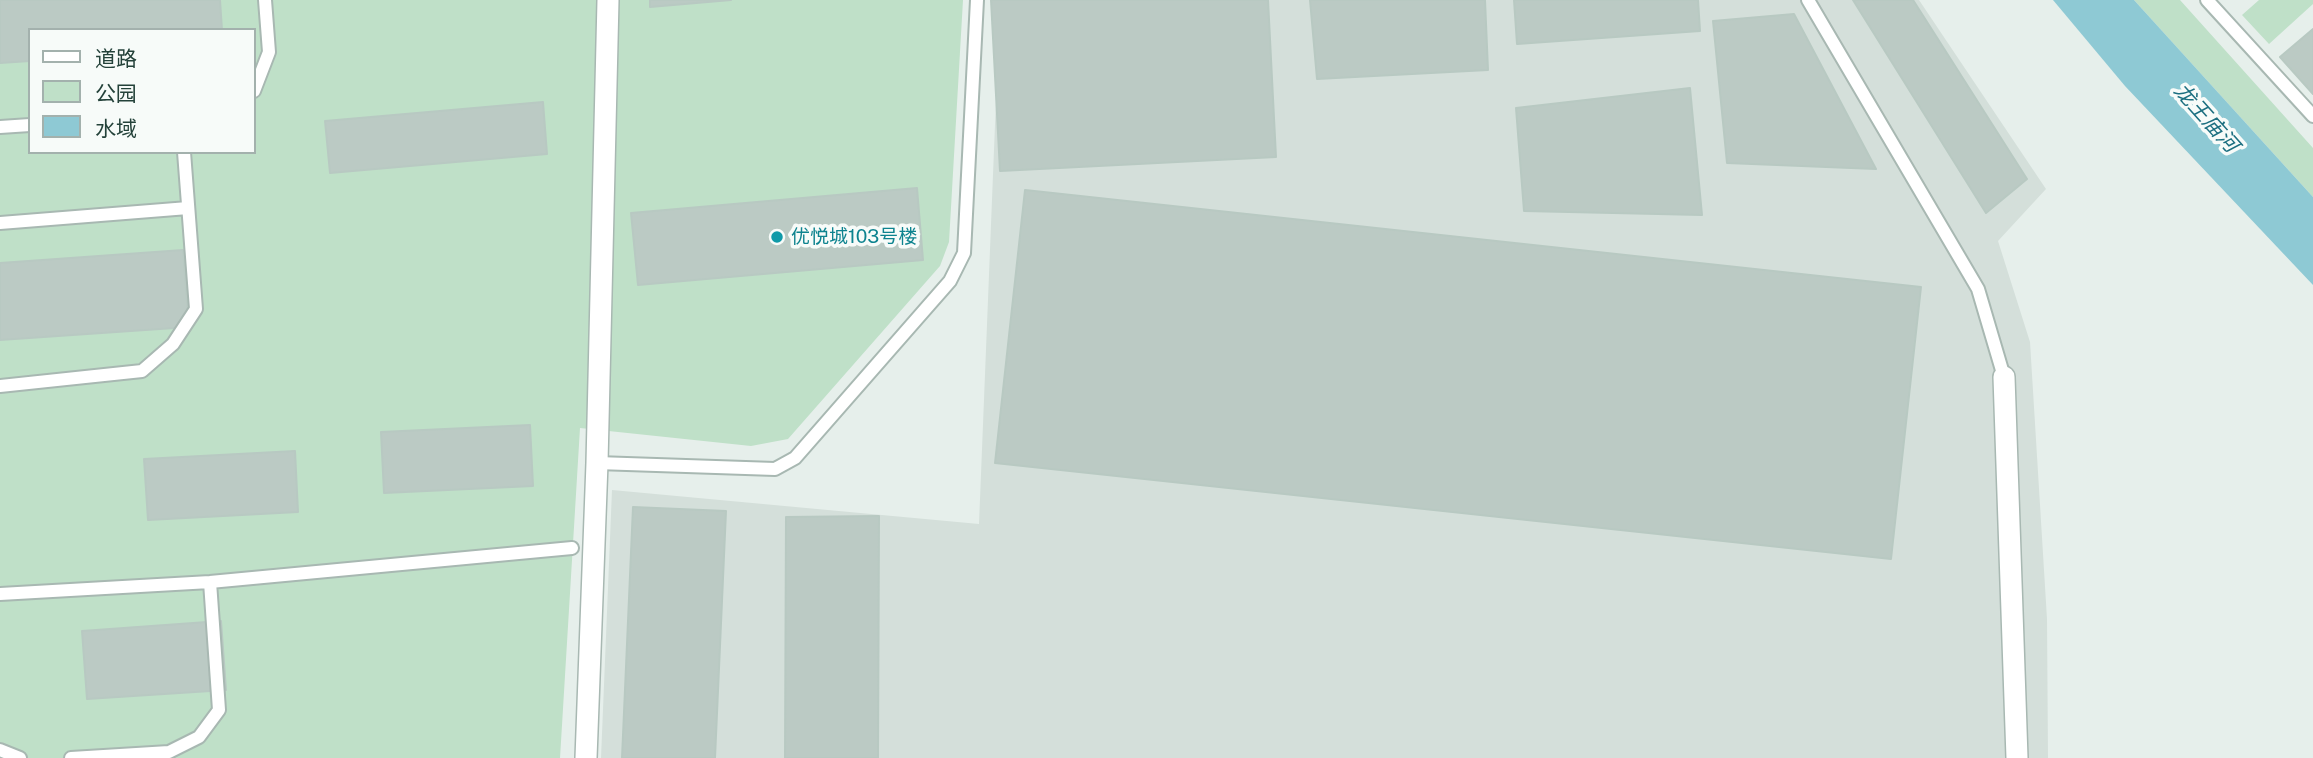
<!DOCTYPE html>
<html>
<head>
<meta charset="utf-8">
<style>
  body { margin:0 }
  #map { position:relative; width:2313px; height:758px; overflow:hidden; background:#e6efeb; font-family:"Public Sans","Noto Sans SC",sans-serif }
  canvas { display:block }
  .legend { position:absolute; left:28px; top:28px; width:228px; height:126px; box-sizing:border-box; background:#f7fbf9; border:2px solid #a3b1ad; margin:0; padding:9px 12px; list-style:none; font-size:21px; color:#24423a }
  .legend li { display:flex; align-items:center; gap:14px; height:35px }
  .legend b { width:35px; border:2px solid #a3b1ad }
</style>
</head>
<body>
<div id="map">
<canvas width="2313" height="758"></canvas>
<ul class="legend">
<li><b style="height:9px;background:#fff"></b>道路</li>
<li><b style="height:19px;background:#bfe0c8"></b>公园</li>
<li><b style="height:19px;background:#8ec9d4"></b>水域</li>
</ul>
</div>
<script>
const ctx = document.querySelector('canvas').getContext('2d');
ctx.lineJoin = 'round';
function fill(path, color) {
  ctx.fillStyle = color;
  ctx.fill(path, 'evenodd');
}
function strokePath(path, color, width, dash) {
  ctx.strokeStyle = color;
  ctx.lineWidth = width;
  ctx.lineCap = dash ? 'butt' : 'round';
  ctx.setLineDash(dash || []);
  ctx.stroke(path);
}
function write(font, color, halo, rows, align = 'center') {
  ctx.font = font + ' "Public Sans","Noto Sans SC",sans-serif';
  ctx.lineWidth = 7;
  ctx.setLineDash([]);
  ctx.textBaseline = 'middle';
  ctx.strokeStyle = halo;
  ctx.fillStyle = color;
  for (const [text, x, y, turn = 0] of rows) {
    ctx.save();
    ctx.translate(x, y);
    ctx.rotate((+turn || 0) * Math.PI / 180);
    ctx.textAlign = isNaN(turn) ? turn : align;
    if (halo) ctx.strokeText(text, 0, 0);
    ctx.fillText(text, 0, 0);
    ctx.restore();
  }
}
const built = new Path2D(`
  M 1000,0 L 1919,0 L 2046,189 L 1998,241 L 2030,342 L 2047,619 L 2048,758 L 601,758 L 612,490 L 979,524 Z`);
const green = new Path2D(`
  M 0,0 L 963,0 L 949,242 L 940,266 L 788,439 L 751,446 L 580,428 L 560,758 L 0,758 ZM 30,30 L 254,30 L 254,152 L 30,152 Z
  M 2134,0 L 2180,0 L 2313,148 L 2313,197 Z
  M 2259,0 L 2313,0 L 2313,4 L 2269,44 L 2242,15 Z`);
const water = new Path2D(`
  M 2053,0 L 2134,0 L 2313,197 L 2313,285 L 2125,86 Z`);
const building = new Path2D(`
  M 0,0 L 220,0 L 222,30 L 30,30 L 30,61 L 0,63 Z
  M 650,0 L 731,0 L 650,7 Z
  M 991,0 L 1268,0 L 1276,157 L 1000,171 Z
  M 1310,0 L 1485,0 L 1488,70 L 1317,79 Z
  M 1514,0 L 1698,0 L 1700,31 L 1517,44 Z
  M 1853,0 L 1913,0 L 2027,179 L 1986,213 Z
  M 1794,14 L 1876,169 L 1727,163 L 1713,21 Z
  M 2313,29 L 2313,94 L 2280,57 Z
  M 1690,88 L 1702,215 L 1524,211 L 1516,108 Z
  M 543,102 L 547,154 L 330,173 L 325,121 Z
  M 917,188 L 923,260 L 638,285 L 631,213 Z
  M 1025,190 L 1921,287 L 1891,559 L 995,463 Z
  M 183,250 L 189,327 L 0,340 L 0,263 Z
  M 530,425 L 533,486 L 384,493 L 381,432 Z
  M 295,451 L 298,512 L 148,520 L 144,459 Z
  M 633,507 L 726,511 L 715,758 L 622,758 Z
  M 879,516 L 878,758 L 785,758 L 786,517 Z
  M 221,621 L 226,690 L 87,699 L 82,631 Z`);
const lane = new Path2D(`
  M 1808,0 L 1978,289 L 2004,377
  M 2207,0 L 2313,116
  M 254,91 L 269,52 L 265,0
  M 0,127 L 30,125
  M 0,223 L 188,208
  M 0,386 L 142,371 L 173,344 L 196,309 L 184,152
  M 597,463 L 775,469 L 795,458 L 950,281 L 964,253 L 977,0
  M 0,594 L 210,582 L 572,548
  M 0,750 L 20,758
  M 71,758 L 169,752 L 199,737 L 219,710 L 210,582`);
const street = new Path2D(`
  M 2004,377 L 2017,758
  M 586,758 L 597,463 L 608,0`);
const markers = [
  [777,237,7,"#0f9aa8"]
];
const cultureNames = [
  ["优悦城103号楼",791,237]
];
const waterNames = [
  ["龙王庙河",2206,118,48]
];
fill(built, '#d4dfda');
fill(green, '#bfe0c8');
fill(water, '#8ec9d4');
fill(building, '#bbcac4');
strokePath(building, '#b8c9c2', 2);
strokePath(lane, '#a8b8b2', 16);
strokePath(street, '#a8b8b2', 24);
strokePath(lane, '#fff', 12);
strokePath(street, '#fff', 21);
for (const [x, y, r, color] of markers) {
  const dot = new Path2D();
  dot.arc(x, y, r, 0, 2 * Math.PI);
  ctx.fillStyle = color;
  ctx.fill(dot);
  strokePath(dot, '#f7fbf9', 2.5);
}
write('19px', '#0d838f', '#f7fbf9', cultureNames, 'left');
write('italic 21px', '#1c6f80', '#f7fbf9', waterNames);
</script>
</body>
</html>
